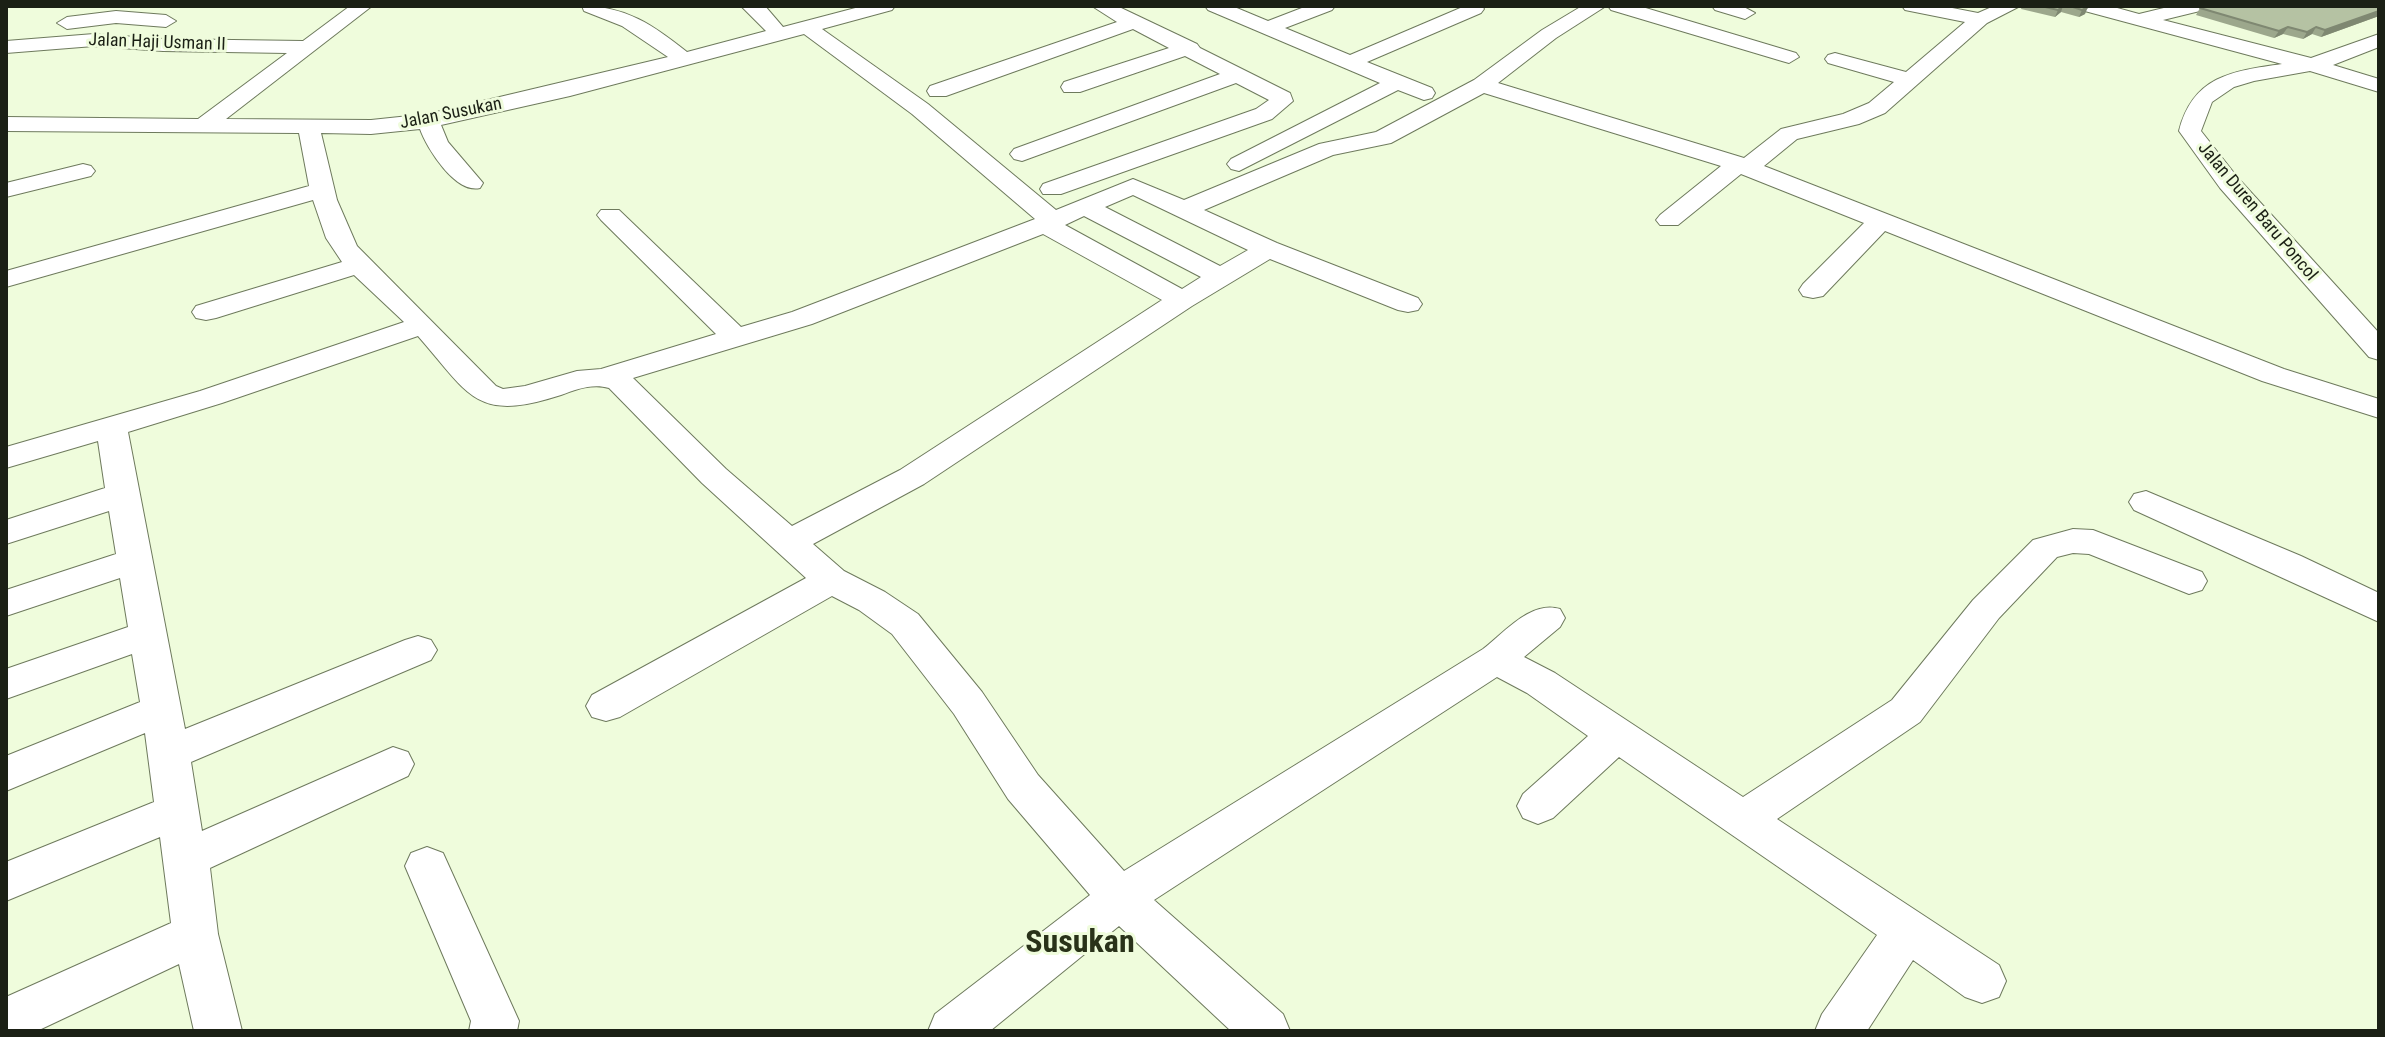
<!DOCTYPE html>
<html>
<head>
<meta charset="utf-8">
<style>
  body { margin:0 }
  #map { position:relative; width:2385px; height:1037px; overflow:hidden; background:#effcdc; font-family:"Roboto Condensed",sans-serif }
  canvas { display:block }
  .frame { position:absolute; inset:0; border:8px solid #1b2015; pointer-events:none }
</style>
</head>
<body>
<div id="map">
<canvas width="2385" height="1037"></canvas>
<div class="frame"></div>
</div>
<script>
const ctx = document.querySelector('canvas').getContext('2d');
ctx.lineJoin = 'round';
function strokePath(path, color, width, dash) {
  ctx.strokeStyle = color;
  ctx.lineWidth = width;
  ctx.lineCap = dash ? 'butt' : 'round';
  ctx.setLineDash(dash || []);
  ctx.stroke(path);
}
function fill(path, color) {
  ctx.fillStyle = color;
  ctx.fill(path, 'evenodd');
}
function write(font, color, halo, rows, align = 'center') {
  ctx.font = font + ' "Roboto Condensed",sans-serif';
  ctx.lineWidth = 6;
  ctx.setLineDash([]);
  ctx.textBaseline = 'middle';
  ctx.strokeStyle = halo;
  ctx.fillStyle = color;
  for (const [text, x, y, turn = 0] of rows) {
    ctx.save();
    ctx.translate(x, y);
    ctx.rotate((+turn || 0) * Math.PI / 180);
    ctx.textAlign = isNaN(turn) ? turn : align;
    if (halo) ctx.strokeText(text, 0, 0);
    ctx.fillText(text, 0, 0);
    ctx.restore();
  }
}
const minor = new Path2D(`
  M 350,6 L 372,6 L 226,119 L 371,120 L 428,114 L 668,57 L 622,26 L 584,11 L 582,6 C 626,6 653,25 687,52 L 766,31 L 741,6 L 765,6 L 783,27 L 863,6 L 895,6 L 892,10 L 822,29 L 928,104 L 1056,210 L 1133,179 L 1184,200 L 1319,144 L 1376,132 L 1474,80 L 1542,30 L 1582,6 L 1606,6 L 1556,38 L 1498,83 L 1744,158 L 1781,129 L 1843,114 L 1869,103 L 1894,82 L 1828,63 L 1825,59 L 1828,55 L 1835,53 L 1906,72 L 1965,22 L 1905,10 L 1902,6 L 1942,6 L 1978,13 L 1994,6 L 2020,6 L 1987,23 L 1885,113 L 1859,124 L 1797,139 L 1764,166 L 2284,369 L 2379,399 L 2379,418 L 2262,381 L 1885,231 L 1823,296 L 1813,298 L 1803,296 L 1799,290 L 1803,284 L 1864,223 L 1741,174 L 1678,225 L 1660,225 L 1656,220 L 1660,215 L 1721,166 L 1484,93 L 1391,143 L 1333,155 L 1204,210 L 1277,243 L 1418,298 L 1422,304 L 1418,310 L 1408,312 L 1398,310 L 1270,259 L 1192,306 L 924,484 L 813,544 L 844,571 L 885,592 L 918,614 L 982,692 L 1038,775 L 1124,871 L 1483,649 C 1505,632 1531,600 1560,609 L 1565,618 L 1560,627 L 1524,657 L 1555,673 L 1743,797 L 1892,700 L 1973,600 L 2033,540 L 2073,529 L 2093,530 L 2202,572 L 2207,581 L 2202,590 L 2189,594 L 2089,554 L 2073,553 L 2057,557 L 1999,618 L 1920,722 L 1777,819 L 1999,965 L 2006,981 L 1999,997 L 1982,1003 L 1965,997 L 1913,960 L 1867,1031 L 1815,1031 L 1822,1014 L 1877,935 L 1619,757 L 1553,818 L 1538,824 L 1523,818 L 1517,806 L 1523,794 L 1588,736 L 1527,693 L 1497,677 L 1154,900 L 1283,1014 L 1290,1031 L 1231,1031 L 1119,926 L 990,1031 L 928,1031 L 935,1014 L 1090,895 L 1008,799 L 954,714 L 892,634 L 859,610 L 832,596 L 620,717 L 606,721 L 592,717 L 586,706 L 592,695 L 806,578 L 702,483 L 609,388 C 593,383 577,389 561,395 C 475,423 470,395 418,336 L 222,403 L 128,432 L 185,729 L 405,640 L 418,636 L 431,640 L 437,650 L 431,660 L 191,762 L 202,831 L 393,747 L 408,752 L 414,764 L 408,776 L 210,868 L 218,934 L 242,1031 L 194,1031 L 179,964 L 37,1031 L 6,1031 L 6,997 L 171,923 L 160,837 L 6,901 L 6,862 L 154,802 L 145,733 L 6,791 L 6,756 L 140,702 L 132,654 L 6,699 L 6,669 L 128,627 L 120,578 L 6,616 L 6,590 L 116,554 L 109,511 L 6,544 L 6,520 L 105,488 L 98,441 L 6,468 L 6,447 L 200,391 L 404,322 L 354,275 L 216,318 L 206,320 L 196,318 L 192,312 L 196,306 L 342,262 L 326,238 L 313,200 L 6,287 L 6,271 L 309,186 L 299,133 L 6,131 L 6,117 L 198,119 L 287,53 L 163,51 L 94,46 L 6,53 L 6,41 L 94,34 L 163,39 L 303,41 ZM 804,34 L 912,114 L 1035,219 L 792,312 L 741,327 L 619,210 L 601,210 L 597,215 L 601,220 L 716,334 L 601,369 L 577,371 L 525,386 L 503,389 L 496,386 L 357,246 L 337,200 L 321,133 L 371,134 L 420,129 C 427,149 456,194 480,188 L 483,183 L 448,142 L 441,125 L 570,96 ZM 1133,195 L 1248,250 L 1220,266 L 1105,207 ZM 1084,216 L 1201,277 L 1182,289 L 1065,225 ZM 1043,234 L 1162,300 L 900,470 L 792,526 L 726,469 L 633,378 L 812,324 Z
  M 1092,6 L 1117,6 L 1197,44 L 1200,48 L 1290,93 L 1293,101 L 1272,119 L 1061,194 L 1043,194 L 1040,189 L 1043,184 L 1256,109 L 1269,100 L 1236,83 L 1022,161 L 1014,159 L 1010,154 L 1014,149 L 1220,74 L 1185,56 L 1080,92 L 1064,92 L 1061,87 L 1064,82 L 1169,48 L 1133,29 L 946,96 L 930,96 L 927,91 L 930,86 L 1117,22 Z
  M 1205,6 L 1232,6 L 1268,21 L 1307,6 L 1335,6 L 1332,10 L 1285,28 L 1350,55 L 1465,6 L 1482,6 L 1484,9 L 1481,13 L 1367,62 L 1432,88 L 1435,93 L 1432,98 L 1424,100 L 1398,90 L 1239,171 L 1231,169 L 1227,164 L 1231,159 L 1380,83 L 1208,10 Z
  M 1608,6 L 1639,6 L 1796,53 L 1799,57 L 1789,63 L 1782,61 L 1611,10 Z
  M 1712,6 L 1742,6 L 1755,13 L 1745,19 L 1715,10 Z
  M 2078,6 L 2110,6 L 2139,14 L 2172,6 L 2207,6 L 2204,10 L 2163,20 L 2311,58 L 2379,34 L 2379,47 L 2333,65 L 2379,79 L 2379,92 L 2310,71 L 2254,81 L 2234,87 L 2212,102 L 2201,131 L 2238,178 L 2379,333 L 2379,360 L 2369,357 L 2220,188 L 2179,131 C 2193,76 2232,71 2282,64 L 2081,10 Z
  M 116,11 L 166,15 L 176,21 L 166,27 L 116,23 L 67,29 L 57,23 L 67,17 Z
  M 83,164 L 91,166 L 95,171 L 91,176 L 6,197 L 6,183 Z
  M 2146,491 L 2301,556 L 2379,593 L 2379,622 L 2134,510 L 2129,502 L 2134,494 Z
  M 427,847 L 443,853 L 519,1021 L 517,1031 L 469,1031 L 471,1021 L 405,866 L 411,853 Z`);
const wall = new Path2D(`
  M 2022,6 L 2086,6 L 2085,14 L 2079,17 L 2061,12 L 2055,17 L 2021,9 Z
  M 2379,6 L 2379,16 L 2321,37 L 2312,34 L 2303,39 L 2283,34 L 2274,38 L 2196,15 L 2200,8 Z`);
const shadedWall = new Path2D(`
  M 2063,6 L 2061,12 L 2055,17 L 2058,10 Z
  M 2088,7 L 2085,14 L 2079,17 L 2082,10 Z
  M 2379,11 L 2379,16 L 2321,37 L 2325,30 Z
  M 2288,27 L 2283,34 L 2274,38 L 2279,31 Z
  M 2316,27 L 2312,34 L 2303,39 L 2307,32 Z`);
const building = new Path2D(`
  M 2041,6 L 2063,6 L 2058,10 Z
  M 2070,6 L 2086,6 L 2088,7 L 2082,10 Z
  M 2206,6 L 2379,6 L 2379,11 L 2325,30 L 2316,27 L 2307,32 L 2288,27 L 2279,31 L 2200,8 Z`);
const farStreetnames = [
  ["Jalan Haji Usman II",157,43,2],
  ["Jalan Susukan",451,114,-11],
  ["Jalan Duren Baru Poncol",2257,212,50]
];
const nearQuarternames = [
  ["Susukan",1080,944]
];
strokePath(minor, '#6e7a5d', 2);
fill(minor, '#fff');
fill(wall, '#9ca78c');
fill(shadedWall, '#7f8872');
fill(building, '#b5c2a3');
strokePath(building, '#7f8872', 2);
write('18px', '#1b2015', '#effcdc', farStreetnames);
write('bold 32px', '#293219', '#effcdc', nearQuarternames);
</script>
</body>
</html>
